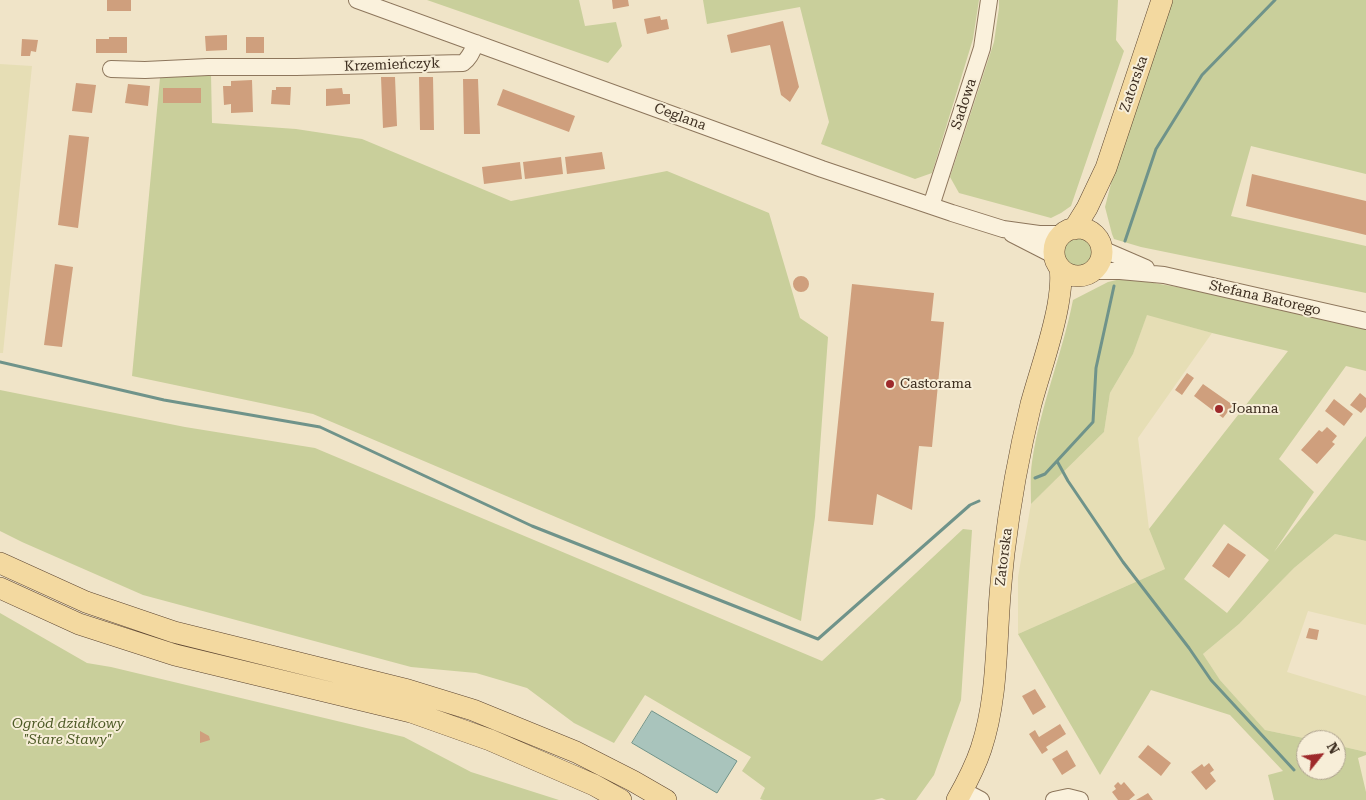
<!DOCTYPE html>
<html>
<head>
<meta charset="utf-8">
<style>
  body { margin:0 }
  #map { position:relative; width:1366px; height:800px; overflow:hidden; background:#f0e4c8; font-family:"Roboto Serif",serif }
  canvas { display:block }
  .north { position:absolute; left:1296px; top:730px; width:50px; height:50px; box-sizing:border-box; background:#f7eed8; border:1px solid #ada18e; border-radius:50%; rotate:61deg; font-size:14px; font-weight:700; line-height:20px; text-align:center; color:#3d2e20 }
  .north::after { content:''; display:block; margin:auto; width:18px; height:22px; background:#9e2a2b; clip-path:polygon(50% 0,100% 100%,50% 72%,0 100%) }
</style>
</head>
<body>
<div id="map">
<canvas width="1366" height="800"></canvas>
<div class="north">N</div>
</div>
<script>
const ctx = document.querySelector('canvas').getContext('2d');
ctx.lineJoin = 'round';
function fill(path, color) {
  ctx.fillStyle = color;
  ctx.fill(path, 'evenodd');
}
function strokePath(path, color, width, dash) {
  ctx.strokeStyle = color;
  ctx.lineWidth = width;
  ctx.lineCap = dash ? 'butt' : 'round';
  ctx.setLineDash(dash || []);
  ctx.stroke(path);
}
function write(font, color, halo, rows, align = 'center') {
  ctx.font = font + ' "Roboto Serif",serif';
  ctx.lineWidth = 4;
  ctx.setLineDash([]);
  ctx.textBaseline = 'middle';
  ctx.strokeStyle = halo;
  ctx.fillStyle = color;
  for (const [text, x, y, turn = 0] of rows) {
    ctx.save();
    ctx.translate(x, y);
    ctx.rotate((+turn || 0) * Math.PI / 180);
    ctx.textAlign = isNaN(turn) ? turn : align;
    if (halo) ctx.strokeText(text, 0, 0);
    ctx.fillText(text, 0, 0);
    ctx.restore();
  }
}
const farmland = new Path2D(`
  M 0,64 L 32,66 L 3,353 L 0,353 Z
  M 1147,314 L 1212,333 L 1138,438 L 1149,529 L 1165,569 L 1018,634 L 1018,577 L 1031,504 L 1104,432 L 1110,393 L 1133,354 Z
  M 1335,534 L 1366,541 L 1366,625 L 1308,611 L 1287,672 L 1366,696 L 1366,752 L 1336,745 L 1336,740 L 1313,740 L 1265,730 L 1220,680 L 1203,654 L 1239,624 L 1294,568 Z`);
const green = new Path2D(`
  M 427,0 L 579,0 L 585,26 L 616,22 L 622,46 L 608,63 Z
  M 703,0 L 979,0 L 973,39 L 932,173 L 915,179 L 821,144 L 829,122 L 800,7 L 707,24 Z
  M 999,0 L 1118,0 L 1116,40 L 1124,51 L 1071,206 L 1061,213 L 1051,218 L 959,193 L 950,177 L 994,42 L 999,8 Z
  M 1172,0 L 1366,0 L 1366,174 L 1251,146 L 1231,216 L 1366,246 L 1366,293 L 1141,247 L 1114,239 L 1112,234 L 1105,207 L 1115,168 Z
  M 211,74 L 212,123 L 296,129 L 362,139 L 511,201 L 667,171 L 769,213 L 800,318 L 828,337 L 815,517 L 801,621 L 313,414 L 132,376 L 160,78 Z
  M1063 252a16 16 0 1 1 32 0a16 16 0 1 1-32 0Z
  M 1125,278 L 1229,296 L 1366,327 L 1366,371 L 1346,366 L 1279,459 L 1314,492 L 1274,552 L 1366,436 L 1366,541 L 1335,534 L 1294,568 L 1239,624 L 1203,654 L 1220,680 L 1265,730 L 1313,740 L 1306,740 L 1306,770 L 1336,770 L 1336,745 L 1366,752 L 1366,755 L 1358,758 L 1366,792 L 1366,800 L 1274,800 L 1268,775 L 1283,771 L 1230,715 L 1151,690 L 1100,775 L 1018,634 L 1165,569 L 1149,529 L 1288,351 L 1212,333 L 1147,315 L 1133,354 L 1110,393 L 1104,432 L 1031,504 C 1031,490 1030,475 1032,462 C 1040,407 1062,355 1073,300 L 1108,282 ZM 1224,524 L 1269,560 L 1227,613 L 1184,579 Z
  M 0,390 L 185,427 L 315,448 L 822,661 L 963,529 L 972,530 L 961,700 L 934,775 L 916,800 L 886,800 L 882,798 L 874,800 L 763,800 L 760,799 L 765,788 L 742,771 L 751,757 L 645,695 L 614,743 L 574,723 L 527,688 L 476,673 L 411,667 L 143,595 L 22,542 L 0,531 Z
  M 0,613 L 87,663 L 111,667 L 404,737 L 471,772 L 559,800 L 0,800 Z`);
const water = new Path2D(`
  M 652,711 L 737,761 L 717,793 L 632,743 Z`);
const stream = new Path2D(`
  M 1125,241 L 1156,149 L 1202,75 L 1275,0
  M 0,362 L 164,400 L 320,427 L 532,526 L 818,639 L 970,505 L 979,501
  M 1057,461 L 1068,481 L 1123,562 L 1189,648 L 1211,680 L 1294,770
  M 1035,478 L 1045,474 L 1093,422 L 1096,368 L 1114,286`);
const building = new Path2D(`
  M 107,0 L 131,0 L 131,11 L 107,11 Z
  M 612,0 L 628,0 L 629,6 L 613,9 Z
  M 660,16 L 661,20 L 667,19 L 669,29 L 647,34 L 644,19 Z
  M 783,21 L 799,87 L 790,102 L 781,95 L 770,45 L 731,53 L 727,35 Z
  M 227,35 L 227,50 L 206,51 L 205,36 Z
  M 109,37 L 127,37 L 127,53 L 96,53 L 96,39 L 109,39 Z
  M 246,37 L 264,37 L 264,53 L 246,53 Z
  M 22,39 L 38,40 L 36,52 L 31,51 L 30,56 L 21,56 Z
  M 381,77 L 395,77 L 397,126 L 383,128 Z
  M 419,77 L 433,77 L 434,130 L 420,130 Z
  M 463,79 L 478,79 L 480,134 L 464,134 Z
  M 252,80 L 253,112 L 231,113 L 231,104 L 224,105 L 223,86 L 231,86 L 231,81 Z
  M 76,83 L 96,85 L 92,113 L 72,111 Z
  M 128,84 L 150,86 L 148,106 L 125,103 Z
  M 276,87 L 291,87 L 290,105 L 271,104 L 272,90 L 276,90 Z
  M 163,88 L 201,88 L 201,103 L 163,103 Z
  M 342,88 L 343,94 L 350,94 L 350,104 L 326,106 L 326,89 Z
  M 503,89 L 575,116 L 569,132 L 497,105 Z
  M 69,135 L 89,137 L 78,228 L 58,225 Z
  M 602,152 L 605,169 L 567,174 L 565,157 Z
  M 561,157 L 563,174 L 525,179 L 523,162 Z
  M 520,162 L 522,179 L 484,184 L 482,167 Z
  M 1252,174 L 1366,201 L 1366,235 L 1246,206 Z
  M 55,264 L 73,267 L 62,347 L 44,345 Z
  M793 284a8 8 0 1 1 16 0a8 8 0 1 1-16 0Z
  M 852,284 L 934,293 L 931,321 L 944,322 L 932,447 L 919,446 L 912,510 L 877,494 L 873,525 L 828,521 Z
  M 1187,373 L 1194,378 L 1182,395 L 1175,390 Z
  M 1203,384 L 1233,405 L 1223,418 L 1194,396 Z
  M 1360,393 L 1366,398 L 1366,407 L 1361,413 L 1350,405 Z
  M 1334,399 L 1353,414 L 1344,426 L 1325,411 Z
  M 1327,427 L 1337,436 L 1332,442 L 1335,444 L 1317,464 L 1301,450 L 1319,430 L 1322,432 Z
  M 1228,543 L 1246,555 L 1229,578 L 1212,566 Z
  M 1309,628 L 1319,630 L 1317,640 L 1306,638 Z
  M 1035,689 L 1046,707 L 1033,715 L 1022,696 Z
  M 1060,724 L 1066,734 L 1046,747 L 1048,750 L 1042,754 L 1029,734 L 1035,730 L 1039,737 Z
  M 200,731 L 209,736 L 210,740 L 200,743 Z
  M 1148,745 L 1171,763 L 1161,776 L 1138,757 Z
  M 1067,750 L 1076,766 L 1062,775 L 1052,759 Z
  M 1209,763 L 1214,770 L 1210,773 L 1216,781 L 1206,790 L 1191,772 L 1202,764 L 1204,767 Z
  M 1118,782 L 1121,785 L 1124,782 L 1135,795 L 1129,800 L 1118,800 L 1112,792 L 1116,789 L 1114,786 Z
  M 1148,793 L 1153,800 L 1136,800 L 1143,796 Z`);
const minor = new Path2D(`
  M 357,0 L 822,169 L 952,213 L 1003,229 L 1039,234 L 1063,234
  M 111,69 L 145,70 L 208,67 L 296,67 L 463,63 C 470,58 472,51 476,43
  M 931,206 L 982,48 L 989,0
  M 1012,234 L 1055,256
  M 1102,249 L 1146,268
  M 1095,271 L 1120,271 L 1164,275 L 1366,321
  M 962,790 L 981,800
  M 1054,800 L 1068,797 L 1080,800`);
const major = new Path2D(`
  M1054 252a24 24 0 1 1 48 0a24 24 0 1 1-48 0Z
  M 1074,229 L 1087,208 L 1106,168 L 1162,0
  M 0,563 L 86,602 L 174,632 L 408,690 L 473,710 L 576,752 L 633,781 L 666,800
  M 0,588 L 79,624 L 175,655 L 411,712 L 490,740 L 594,785 L 621,800
  M 957,800 C 966,784 975,767 981,749 C 996,704 996,656 999,610 C 1000,591 1002,572 1004,553 C 1010,503 1019,453 1031,404 C 1040,371 1052,339 1058,305 C 1060,293 1062,281 1060,268`);
const markers = [
  [890,384,5,"#9e2a2b"],
  [1219,409,5,"#9e2a2b"]
];
const streetNames = [
  ["Krzemieńczyk",392,65,-2],
  ["Zatorska",1134,84,-71],
  ["Sadowa",964,104,-72],
  ["Ceglana",680,117,20],
  ["Stefana Batorego",1265,298,13],
  ["Zatorska",1004,557,-83]
];
const poiNames = [
  ["Castorama",900,384],
  ["Joanna",1229,409]
];
const parkNames = [
  ["Ogród działkowy",68,724],
  ["\"Stare Stawy\"",68,740]
];
fill(farmland, '#e6deb5');
fill(green, '#c9cf9b');
fill(water, '#a9c4bc');
strokePath(water, '#6f938a', 1);
strokePath(stream, '#6f938a', 3);
fill(building, '#cf9f7d');
strokePath(minor, '#8d765c', 18);
strokePath(major, '#5b4430', 22);
strokePath(minor, '#faf1dc', 16);
strokePath(major, '#f3d9a0', 21);
for (const [x, y, r, color] of markers) {
  const dot = new Path2D();
  dot.arc(x, y, r, 0, 2 * Math.PI);
  ctx.fillStyle = color;
  ctx.fill(dot);
  strokePath(dot, '#f7eed8', 2);
}
write('14px', '#3d2e20', '#f7eed8', streetNames);
write('14px', '#3d2e20', '#f7eed8', poiNames, 'left');
write('italic 14px', '#4d5a26', '#f7eed8', parkNames);
</script>
</body>
</html>
